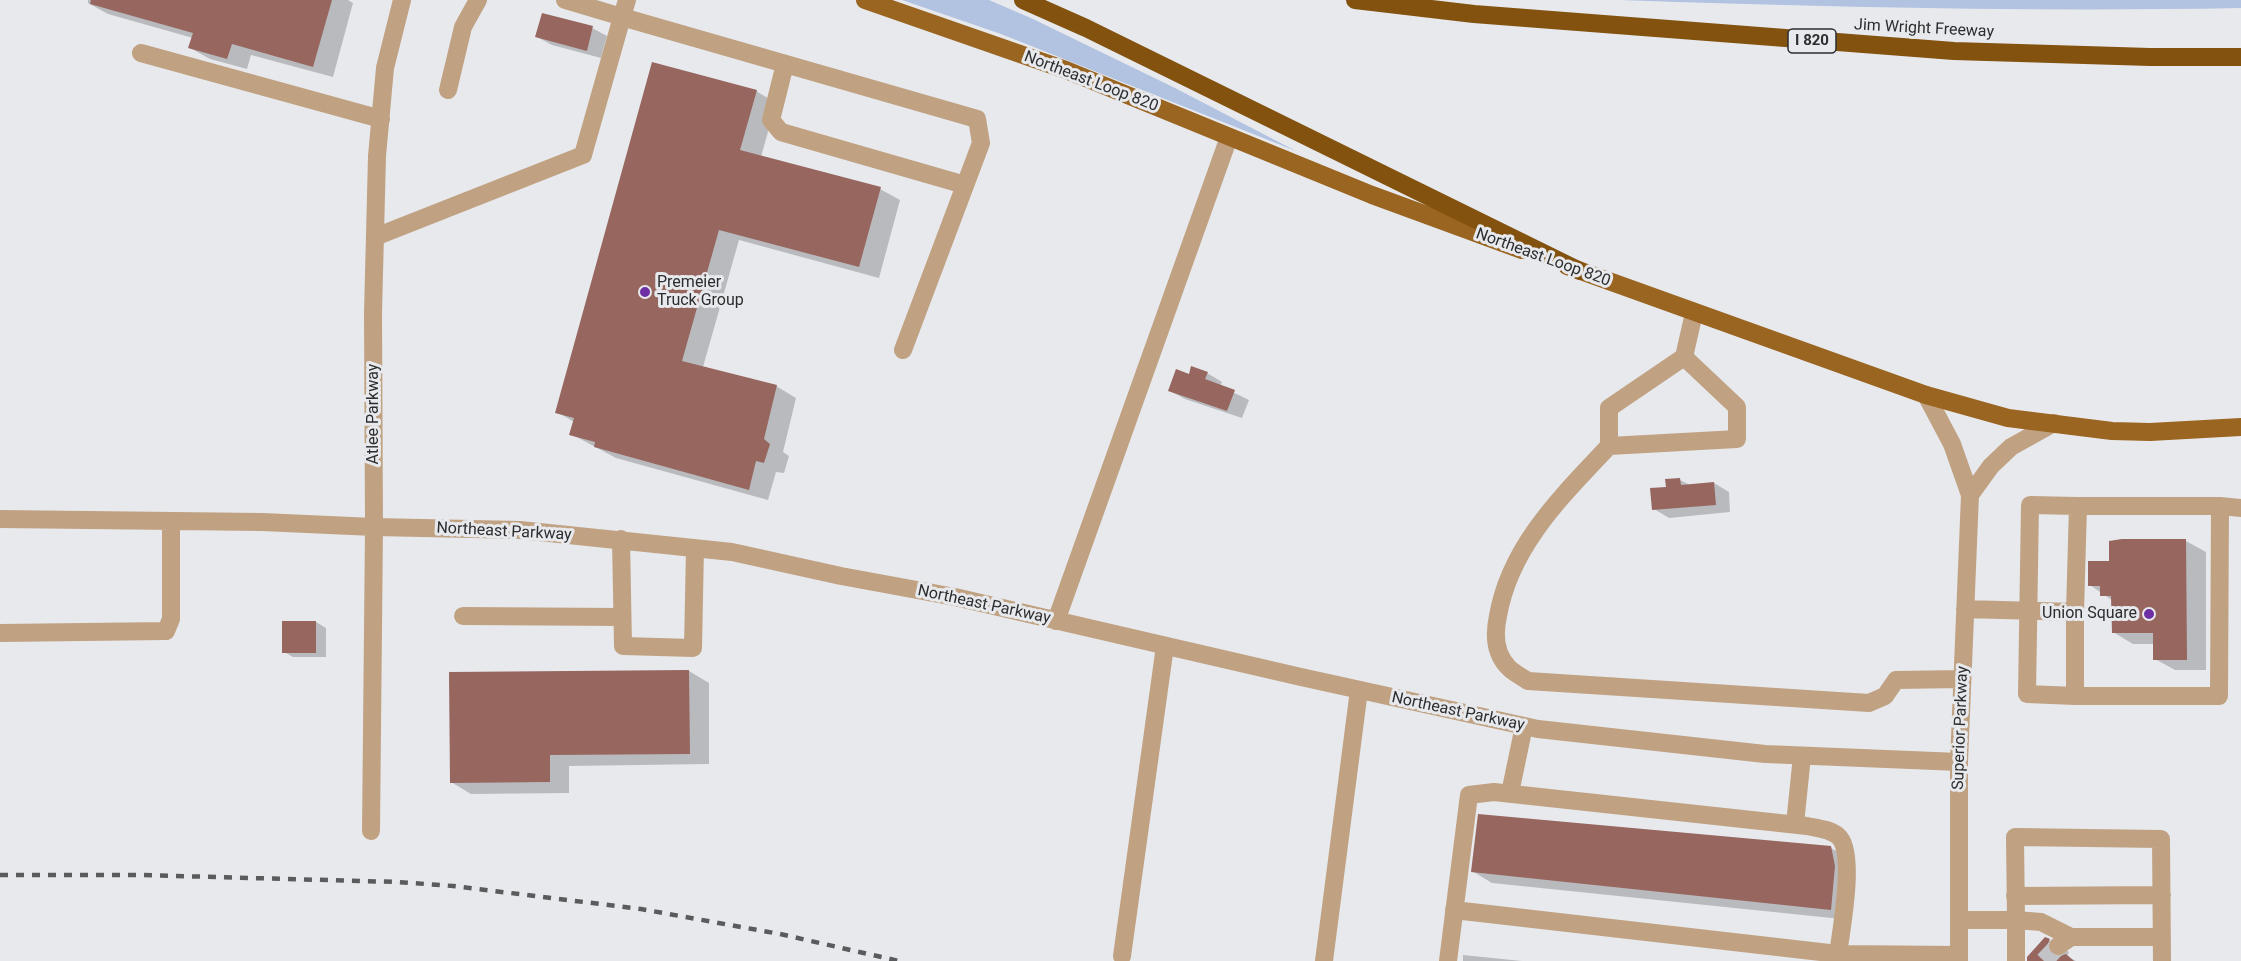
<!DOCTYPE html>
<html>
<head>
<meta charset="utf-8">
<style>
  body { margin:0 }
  canvas { display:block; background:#e7e9ed }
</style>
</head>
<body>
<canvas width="2241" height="961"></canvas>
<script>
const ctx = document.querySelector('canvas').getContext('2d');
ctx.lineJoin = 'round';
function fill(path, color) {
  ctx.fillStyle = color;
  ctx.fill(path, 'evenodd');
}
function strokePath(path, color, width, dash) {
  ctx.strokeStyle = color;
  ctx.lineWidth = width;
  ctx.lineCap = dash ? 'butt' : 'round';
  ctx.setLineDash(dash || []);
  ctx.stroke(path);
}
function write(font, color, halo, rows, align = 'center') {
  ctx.font = font + ' Roboto,sans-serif';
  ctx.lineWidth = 6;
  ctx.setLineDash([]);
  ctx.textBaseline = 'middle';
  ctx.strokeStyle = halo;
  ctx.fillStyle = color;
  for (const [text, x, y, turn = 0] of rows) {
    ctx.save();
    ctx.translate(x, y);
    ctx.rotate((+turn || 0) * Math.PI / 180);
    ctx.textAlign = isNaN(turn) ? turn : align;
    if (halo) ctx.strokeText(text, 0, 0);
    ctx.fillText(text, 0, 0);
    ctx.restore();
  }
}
const green = new Path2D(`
  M 902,0 L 989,0 L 1033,19 L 1175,88 L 1296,151 L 1001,34 Z
  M 1619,0 L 2241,0 L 2241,8 C 2034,12 1826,7 1619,0 Z`);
const shadow = new Path2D(`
  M 88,0 L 348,0 L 353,3 L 333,77 L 251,55 L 247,69 L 210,59 L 190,48 L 193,38 L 108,14 L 88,3 Z
  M 592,28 L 607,36 L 601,58 L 552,45 L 537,37 Z
  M 756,91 L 776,103 L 761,157 L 880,189 L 900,200 L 879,278 L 739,240 L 703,367 L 776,386 L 796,398 L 783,452 L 789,456 L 784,473 L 776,472 L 768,500 L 616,458 L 571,434 L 574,422 L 557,412 Z
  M 1207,373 L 1222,382 L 1220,386 L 1249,400 L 1242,418 L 1185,399 L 1170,391 L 1190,375 Z
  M 1680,480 L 1690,485 L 1714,483 L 1729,492 L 1730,512 L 1669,518 L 1654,509 Z
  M 2186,541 L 2206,552 L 2206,670 L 2175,670 L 2155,659 L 2155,644 L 2133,644 L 2113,632 L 2113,601 L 2090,585 L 2111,563 Z
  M 316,622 L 326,628 L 326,657 L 293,657 L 284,652 Z
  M 689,671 L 709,683 L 709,764 L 569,766 L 569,793 L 471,794 L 451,782 Z
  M 1831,848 L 1851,859 L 1851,920 L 1492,883 L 1472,871 Z
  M 2046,939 L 2069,952 L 2067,956 L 2076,961 L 2036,961 Z
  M 1463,955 L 1522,961 L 1463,961 Z`);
const building = new Path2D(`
  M 91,0 L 332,0 L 313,67 L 232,44 L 227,59 L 188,48 L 193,33 L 90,4 Z
  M 542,13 L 593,26 L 587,51 L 535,37 Z
  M 652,62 L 757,90 L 740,150 L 881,187 L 859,267 L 719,230 L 682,361 L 777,385 L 764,439 L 770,444 L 764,463 L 756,461 L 749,490 L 594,447 L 595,442 L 569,435 L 574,418 L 555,413 Z
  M 1191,366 L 1208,372 L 1205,379 L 1235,390 L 1227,411 L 1168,391 L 1176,369 L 1189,374 Z
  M 1680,478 L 1681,485 L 1714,482 L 1716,505 L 1652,510 L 1650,488 L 1666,487 L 1665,479 Z
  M 2122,539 L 2186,539 L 2187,660 L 2153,660 L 2153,633 L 2112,633 L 2111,596 L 2100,596 L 2100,586 L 2088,586 L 2088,561 L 2109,561 L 2109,541 Z
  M 282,621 L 316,621 L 316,653 L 282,653 Z
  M 689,670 L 690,754 L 550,755 L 550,782 L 450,783 L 449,672 Z
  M 1478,814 L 1831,846 L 1835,866 L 1831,910 L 1471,872 Z
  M 2045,937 L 2050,939 L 2047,946 L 2049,953 L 2058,957 L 2066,954 L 2074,961 L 2027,961 L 2027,957 Z`);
const minorTunnel = new Path2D(`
  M 2044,961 L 2058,946`);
const minor = new Path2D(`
  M 627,0 L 622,17 L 977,119 L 981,143 L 903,350
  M 141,53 L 381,119
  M 785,64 L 771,120 L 781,132 L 965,185
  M 448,90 L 463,27 L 478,0
  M 375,237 L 583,155 L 622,17 L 565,0
  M 1694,313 L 1684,357 L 1609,408 L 1609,446 C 1562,496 1510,546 1498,616 C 1494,634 1495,654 1509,668 C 1514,673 1522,677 1528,681 L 1869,703 L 1885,696 L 1896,680 L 1962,679
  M 1926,395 L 1952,444 L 1970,495 L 1959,762 L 1959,961
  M 1609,446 L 1737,439 L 1737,407 L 1684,357
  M 1970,495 L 1991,466 L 2011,447 L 2054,423
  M 2220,506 L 2241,508
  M 0,519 L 262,522 L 374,527 L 520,530 L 732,552 L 841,576 L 955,597 L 1301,677 L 1538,729 L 1765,754 L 1959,762
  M 621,539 L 623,646 L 693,648 L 695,548
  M 1965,609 L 2075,612 L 2075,696 L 2219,696 L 2220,506 L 2078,506 L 2075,612
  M 463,616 L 622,617
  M 1056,621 L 1229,137
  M 0,633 L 166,631 L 171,619 L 171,521
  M 2075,696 L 2027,694 L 2030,505 L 2078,506
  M 1510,793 L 1524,726
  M 1795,824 L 1802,756
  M 371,831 L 374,527 L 373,313 L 377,156 L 385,68 L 402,0
  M 2015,896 L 2162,895
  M 1454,910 L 1838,954 L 1959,955
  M 1959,920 L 2016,920 L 2016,961
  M 2071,937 L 2041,922 L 2016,920 L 2015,837 L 2161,839 L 2162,961
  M 2058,946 L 2071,937 L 2162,937
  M 1122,956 L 1165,646
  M 1324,961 L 1359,690
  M 1448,961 L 1469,795 L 1494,792 L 1807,826 C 1817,828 1830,829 1838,836 C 1857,852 1840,936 1837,961`);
const major = new Path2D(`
  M 865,0 L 1066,70 L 1372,195 L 1522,250
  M 1567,266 L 1926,395 L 2008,418 L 2112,431 L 2150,432 L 2241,427`);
const highway = new Path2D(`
  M 1023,0 L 1086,28 L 1580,271
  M 1355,0 L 1474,14 L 1954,51 L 2150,57 L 2241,57`);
const rail = new Path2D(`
  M 0,875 L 141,875 L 398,882 L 453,886 L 641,909 L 780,934 L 899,961`);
const markers = [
  [645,292,6,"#6e2fa4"],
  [2149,614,6,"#6e2fa4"]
];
const shields = [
  [1812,41,48]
];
const shieldNames = [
  ["I 820",1812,41]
];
const streetNames = [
  ["Jim Wright Freeway",1924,29,3],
  ["Northeast Loop 820",1091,82,21],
  ["Northeast Loop 820",1543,258,20],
  ["Atlee Parkway",374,414,-90],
  ["Northeast Parkway",504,532,3],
  ["Northeast Parkway",984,605,12],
  ["Northeast Parkway",1458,712,12],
  ["Superior Parkway",1961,728,-88]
];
const poiNames = [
  ["Premeier",657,283],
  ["Truck Group",657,301],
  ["Union Square",2137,614,"right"]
];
fill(green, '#b2c3e2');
fill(shadow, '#0003');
fill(building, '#96665f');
strokePath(minorTunnel, '#c2c3c7', 18, [18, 9]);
strokePath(minor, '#c0a283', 18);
strokePath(major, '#9a6421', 18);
strokePath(highway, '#83520f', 18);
strokePath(rail, '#5a5b5d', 4.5, [8, 8]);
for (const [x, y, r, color] of markers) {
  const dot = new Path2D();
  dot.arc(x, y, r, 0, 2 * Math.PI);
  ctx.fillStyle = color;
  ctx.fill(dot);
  strokePath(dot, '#e7e9ed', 2);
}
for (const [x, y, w] of shields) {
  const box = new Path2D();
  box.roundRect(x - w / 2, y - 12, w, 24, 4.5);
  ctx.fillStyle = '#e7e9ed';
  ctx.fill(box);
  strokePath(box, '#2c2d2e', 1.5);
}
write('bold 15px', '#2c2d2e', null, shieldNames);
write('16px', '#2c2d2e', '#e7e9ed', streetNames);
write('16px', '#2c2d2e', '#e7e9ed', poiNames, 'left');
</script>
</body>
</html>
